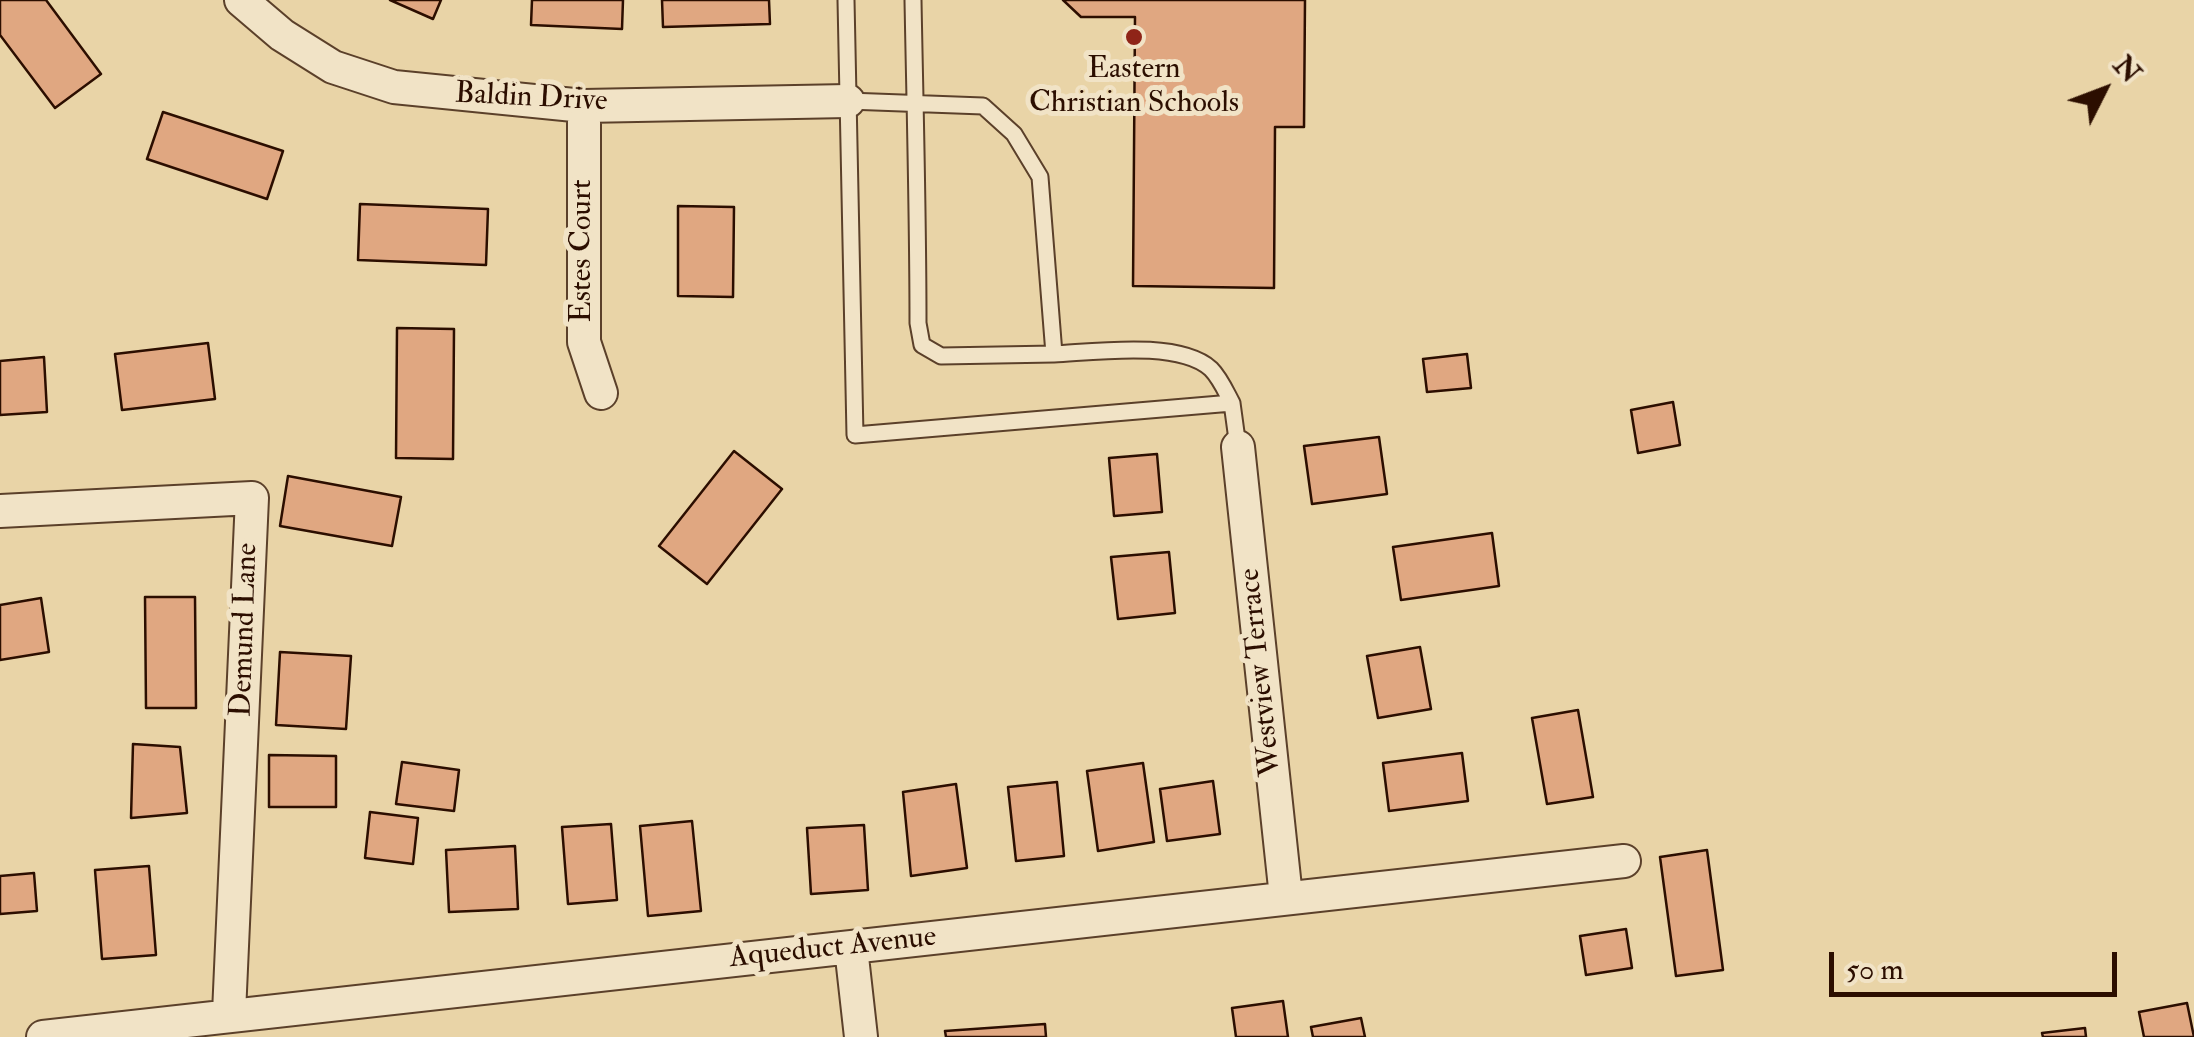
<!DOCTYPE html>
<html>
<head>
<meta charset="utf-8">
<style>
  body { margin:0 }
  #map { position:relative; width:2194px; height:1037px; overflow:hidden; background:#e9d4a7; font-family:"IM FELL Double Pica",serif }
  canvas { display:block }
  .north { position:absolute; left:2054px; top:40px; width:100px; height:100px; -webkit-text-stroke:8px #f1e3c6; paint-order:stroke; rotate:48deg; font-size:28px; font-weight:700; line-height:40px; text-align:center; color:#2c0e00 }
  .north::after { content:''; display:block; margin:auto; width:35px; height:45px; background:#2c0e00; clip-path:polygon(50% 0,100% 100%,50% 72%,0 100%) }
  .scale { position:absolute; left:1829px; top:952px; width:288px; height:45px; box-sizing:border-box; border:5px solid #2c0e00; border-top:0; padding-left:12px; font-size:30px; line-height:35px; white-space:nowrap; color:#2c0e00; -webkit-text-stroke:8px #f1e3c6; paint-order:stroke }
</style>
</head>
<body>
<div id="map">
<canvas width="2194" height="1037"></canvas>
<div class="north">N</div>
<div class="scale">50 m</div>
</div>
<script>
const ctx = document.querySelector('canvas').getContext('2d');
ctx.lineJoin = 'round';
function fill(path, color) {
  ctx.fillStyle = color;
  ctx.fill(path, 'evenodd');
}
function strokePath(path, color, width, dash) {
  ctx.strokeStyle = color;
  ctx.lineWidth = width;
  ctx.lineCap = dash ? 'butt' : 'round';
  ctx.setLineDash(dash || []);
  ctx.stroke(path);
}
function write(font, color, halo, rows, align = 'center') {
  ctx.font = font + ' "IM FELL Double Pica",serif';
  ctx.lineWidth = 10;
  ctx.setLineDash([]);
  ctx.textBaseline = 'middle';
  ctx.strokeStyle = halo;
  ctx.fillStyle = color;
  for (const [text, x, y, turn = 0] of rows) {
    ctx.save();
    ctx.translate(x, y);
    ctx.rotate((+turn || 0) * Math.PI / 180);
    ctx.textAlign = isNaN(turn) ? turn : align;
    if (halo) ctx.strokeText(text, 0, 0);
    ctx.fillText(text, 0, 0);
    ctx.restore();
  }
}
const building = new Path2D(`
  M 0,0 L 46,0 L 101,74 L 55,108 L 0,35 Z
  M 390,0 L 441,0 L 433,19 Z
  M 532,0 L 623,0 L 622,29 L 531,25 Z
  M 662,0 L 769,0 L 770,24 L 663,27 Z
  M 1063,0 L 1305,0 L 1304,127 L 1275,127 L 1274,288 L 1133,286 L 1135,17 L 1081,17 Z
  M 163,112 L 283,151 L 267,199 L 147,159 Z
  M 360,204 L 488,209 L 486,265 L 358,260 Z
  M 678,206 L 734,207 L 733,297 L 678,296 Z
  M 397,328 L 454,329 L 453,459 L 396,458 Z
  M 208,343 L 215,399 L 122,410 L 115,354 Z
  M 1467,354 L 1471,388 L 1427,392 L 1423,359 Z
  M 44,357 L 47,412 L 0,415 L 0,361 Z
  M 1673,402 L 1680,445 L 1638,453 L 1631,410 Z
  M 1379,437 L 1387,494 L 1312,504 L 1304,446 Z
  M 734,451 L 782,489 L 707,584 L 659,546 Z
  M 1157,454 L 1162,512 L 1114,516 L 1109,458 Z
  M 288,476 L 401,497 L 392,546 L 280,526 Z
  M 1492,533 L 1499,586 L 1401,600 L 1393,547 Z
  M 1169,552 L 1175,613 L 1118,619 L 1111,557 Z
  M 145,597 L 195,597 L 196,708 L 146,708 Z
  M 41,598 L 49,652 L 0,660 L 0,605 Z
  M 1420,647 L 1431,709 L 1378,718 L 1367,656 Z
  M 280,652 L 351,656 L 346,729 L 276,725 Z
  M 1578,710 L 1593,797 L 1547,804 L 1532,718 Z
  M 133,744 L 180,747 L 187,813 L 131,818 Z
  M 1462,753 L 1468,801 L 1389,811 L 1383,763 Z
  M 269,755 L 336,756 L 336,807 L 269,807 Z
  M 402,762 L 459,770 L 454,811 L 396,804 Z
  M 1143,763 L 1154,842 L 1098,851 L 1087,771 Z
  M 1213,781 L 1220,834 L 1167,841 L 1160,789 Z
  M 1057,782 L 1064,856 L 1016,861 L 1008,787 Z
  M 956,784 L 967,868 L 911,876 L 903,792 Z
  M 370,812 L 418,818 L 413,864 L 365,858 Z
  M 692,821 L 701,911 L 648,916 L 640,826 Z
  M 611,824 L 617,900 L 568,904 L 562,827 Z
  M 864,825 L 868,890 L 811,894 L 807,828 Z
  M 515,846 L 518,909 L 449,912 L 446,850 Z
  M 1707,850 L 1723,970 L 1676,976 L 1660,857 Z
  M 149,866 L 156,955 L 102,959 L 95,870 Z
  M 34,873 L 37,911 L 0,914 L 0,876 Z
  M 1626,929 L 1632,968 L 1586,975 L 1580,936 Z
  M 1283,1001 L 1288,1037 L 1236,1037 L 1232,1008 Z
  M 2187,1003 L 2194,1037 L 2144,1037 L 2139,1012 Z
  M 1361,1018 L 1365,1037 L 1313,1037 L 1311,1027 Z
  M 1045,1024 L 1046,1037 L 946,1037 L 945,1031 Z
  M 2085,1028 L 2086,1037 L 2043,1037 L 2042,1033 Z`);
const service = new Path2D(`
  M 846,0 L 855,435 L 1232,403 L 1238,447
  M 848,101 L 983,106 L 1014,134 L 1040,177 L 1054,354 L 941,356 L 922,345 L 918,323 C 918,215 915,108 913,0
  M 1054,354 C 1095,352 1179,340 1211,369 C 1220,378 1226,392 1232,403`);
const minor = new Path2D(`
  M 241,0 L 282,35 L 333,67 L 394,87 L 584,106 L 848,101
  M 584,106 L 584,342 L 601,393
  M 1238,447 L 1286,897
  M 0,511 L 252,498 L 229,1013
  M 851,948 L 861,1037
  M 43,1037 L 1624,861`);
const markers = [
  [1134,37,10,"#8f2418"]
];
const poiNames = [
  ["Eastern",1134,71],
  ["Christian Schools",1134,105]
];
const streetNames = [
  ["Baldin Drive",531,99,3],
  ["Estes Court",584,251,-90],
  ["Demund Lane",246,630,-88],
  ["Westview Terrace",1262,672,-96],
  ["Aqueduct Avenue",833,949,-6]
];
fill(building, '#e0a781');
strokePath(building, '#2c0e00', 2.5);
strokePath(service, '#5b402a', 19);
strokePath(minor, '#5b402a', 36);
strokePath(service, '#f1e3c6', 15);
strokePath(minor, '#f1e3c6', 32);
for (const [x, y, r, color] of markers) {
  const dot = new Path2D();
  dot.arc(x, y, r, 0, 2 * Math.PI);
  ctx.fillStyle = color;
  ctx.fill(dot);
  strokePath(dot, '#f1e3c6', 4);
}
write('30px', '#2c0e00', '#f1e3c6', poiNames);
write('30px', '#2c0e00', '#f1e3c6', streetNames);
</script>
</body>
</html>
